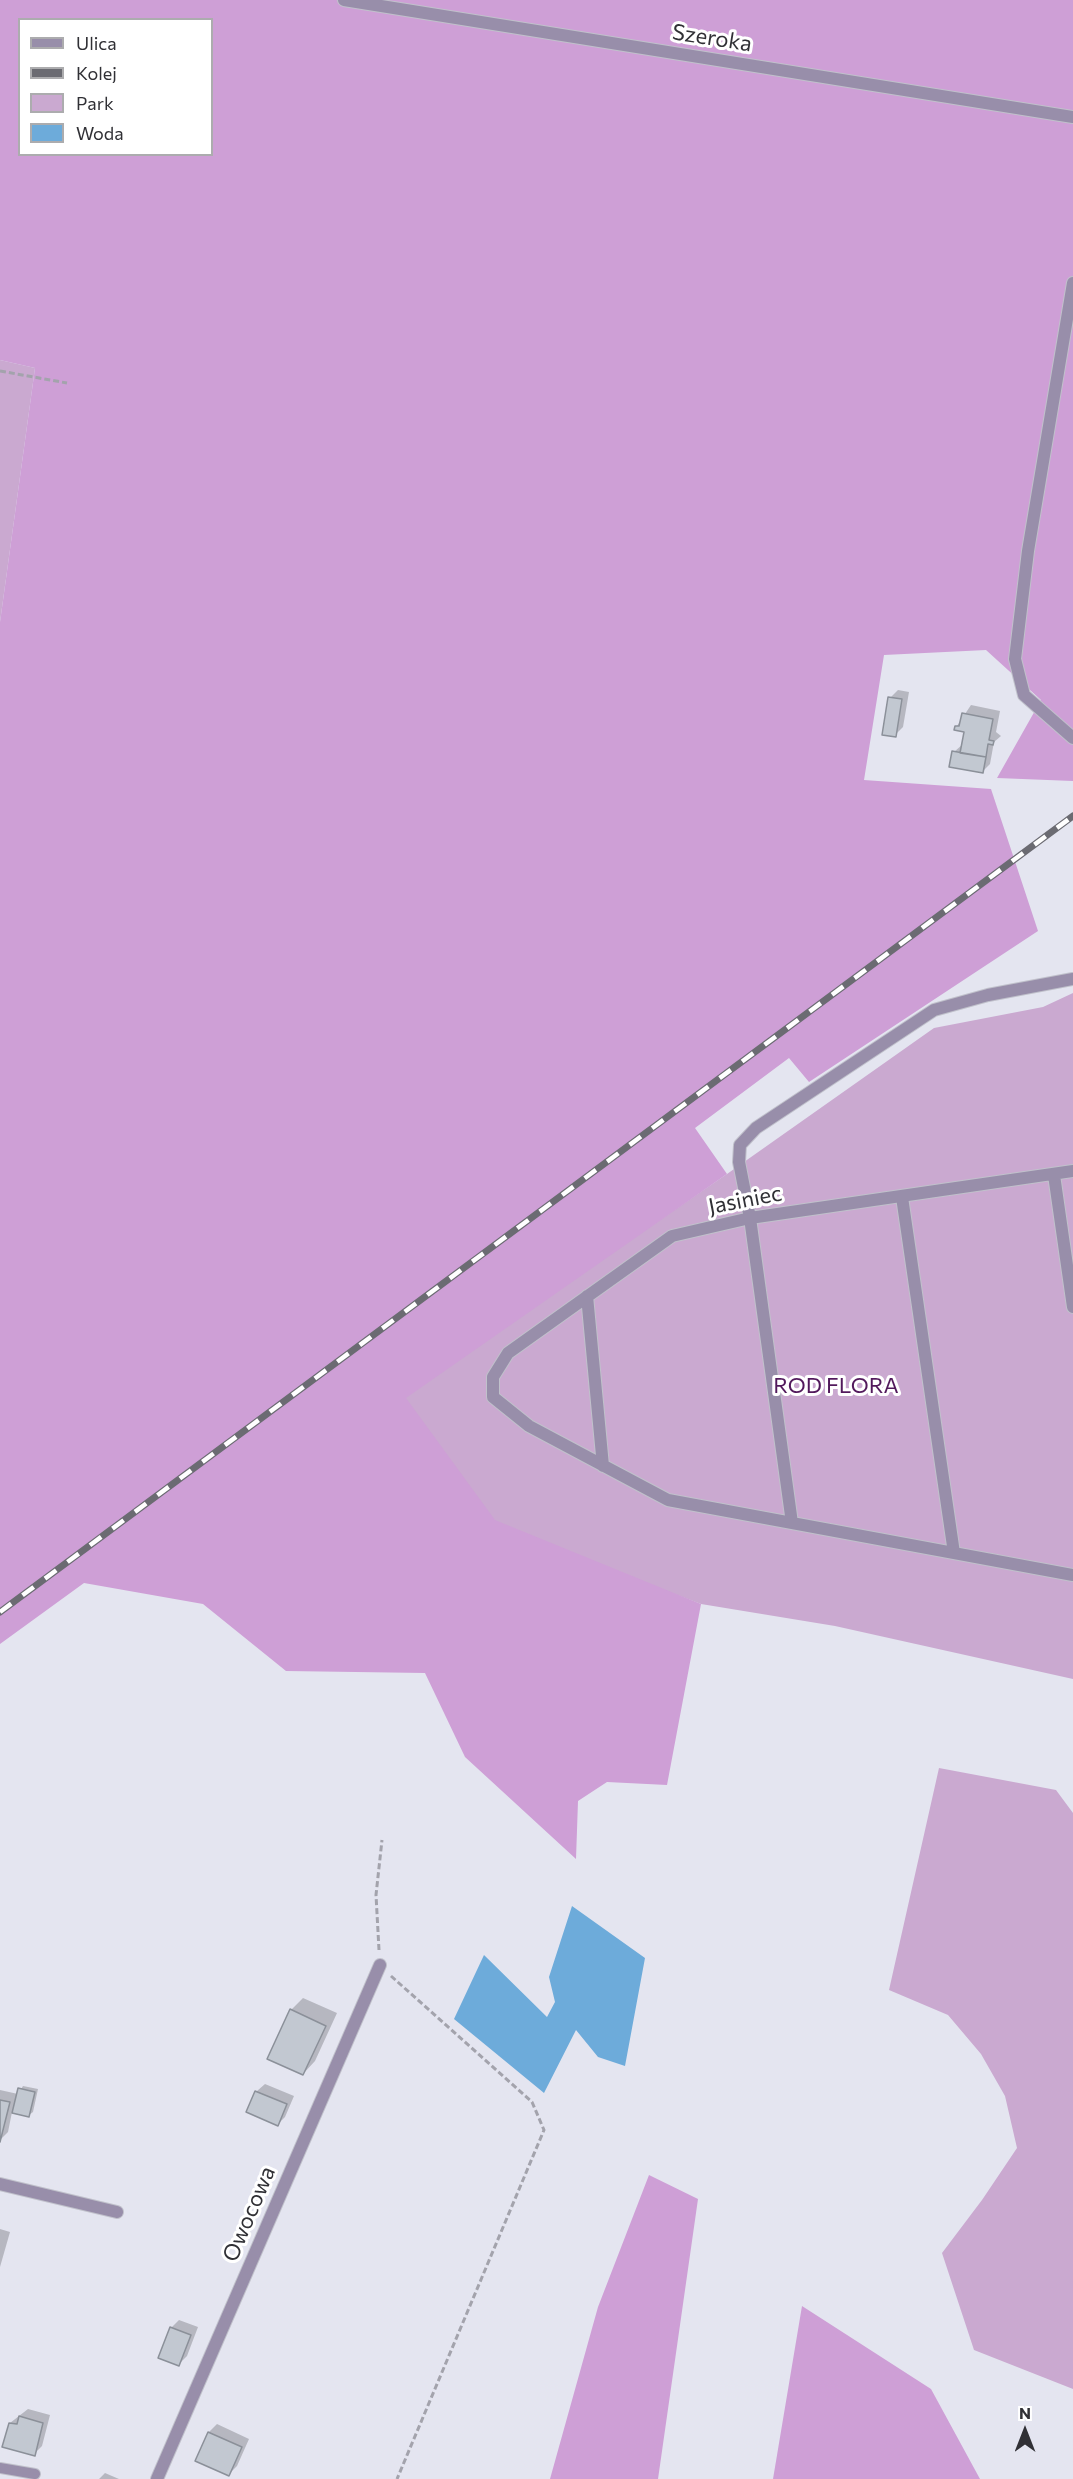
<!DOCTYPE html>
<html>
<head>
<meta charset="utf-8">
<style>
  body { margin:0 }
  #map { position:relative; width:1073px; height:2479px; overflow:hidden; background:#e4e5f0; font-family:Commissioner,sans-serif }
  canvas { display:block }
  .legend { position:absolute; left:18px; top:18px; width:195px; height:138px; box-sizing:border-box; background:#fff; border:2px solid #acacae; margin:0; padding:8px 10px; list-style:none; font-size:18px; color:#303035 }
  .legend li { display:flex; align-items:center; gap:12px; height:30px }
  .legend b { width:30px; border:2px solid #acacae }
  .north { position:absolute; left:995px; top:2401px; width:60px; height:60px; -webkit-text-stroke:4px #fff; paint-order:stroke; rotate:0deg; font-size:16px; font-weight:700; line-height:24px; text-align:center; color:#303035 }
  .north::after { content:''; display:block; margin:auto; width:21px; height:27px; background:#303035; clip-path:polygon(50% 0,100% 100%,50% 72%,0 100%) }
</style>
</head>
<body>
<div id="map">
<canvas width="1073" height="2479"></canvas>
<ul class="legend">
<li><b style="height:8px;background:#988eaa"></b>Ulica</li>
<li><b style="height:8px;background:#6b6b72"></b>Kolej</li>
<li><b style="height:16px;background:#caa9d0"></b>Park</li>
<li><b style="height:16px;background:#6dabda"></b>Woda</li>
</ul>
<div class="north">N</div>
</div>
<script>
const ctx = document.querySelector('canvas').getContext('2d');
ctx.lineJoin = 'round';
function fill(path, color) {
  ctx.fillStyle = color;
  ctx.fill(path, 'evenodd');
}
function strokePath(path, color, width, dash) {
  ctx.strokeStyle = color;
  ctx.lineWidth = width;
  ctx.lineCap = dash ? 'butt' : 'round';
  ctx.setLineDash(dash || []);
  ctx.stroke(path);
}
function write(font, color, halo, rows, align = 'center') {
  ctx.font = font + ' Commissioner,sans-serif';
  ctx.lineWidth = 6;
  ctx.setLineDash([]);
  ctx.textBaseline = 'middle';
  ctx.strokeStyle = halo;
  ctx.fillStyle = color;
  for (const [text, x, y, turn = 0] of rows) {
    ctx.save();
    ctx.translate(x, y);
    ctx.rotate((+turn || 0) * Math.PI / 180);
    ctx.textAlign = isNaN(turn) ? turn : align;
    if (halo) ctx.strokeText(text, 0, 0);
    ctx.fillText(text, 0, 0);
    ctx.restore();
  }
}
const green = new Path2D(`
  M 0,360 L 35,368 L 0,622 Z
  M 1073,993 L 1073,1679 L 835,1626 L 701,1604 L 490,1524 L 403,1395 L 727,1174 L 934,1028 L 1043,1007 Z
  M 939,1768 L 1056,1790 L 1073,1813 L 1073,2389 L 974,2350 L 942,2253 L 982,2200 L 1017,2148 L 1005,2096 L 981,2054 L 948,2015 L 889,1990 Z`);
const forest = new Path2D(`
  M 0,0 L 1073,0 L 1073,781 L 997,778 L 1041,700 L 986,650 L 884,655 L 864,780 L 991,789 L 1038,931 L 809,1082 L 789,1058 L 695,1128 L 727,1174 L 406,1398 L 495,1520 L 701,1604 L 667,1785 L 607,1782 L 578,1801 L 576,1859 L 465,1757 L 425,1673 L 286,1671 L 203,1604 L 84,1583 L 0,1644 L 0,622 L 35,368 L 0,360 ZM 20,20 L 212,20 L 212,154 L 20,154 Z
  M 649,2175 L 698,2199 L 658,2479 L 550,2479 L 598,2307 Z
  M 802,2306 L 931,2389 L 980,2479 L 773,2479 Z`);
const water = new Path2D(`
  M 572,1906 L 645,1958 L 625,2066 L 598,2057 L 576,2030 L 544,2093 L 454,2019 L 484,1955 L 547,2017 L 555,2002 L 549,1977 Z`);
const shadow = new Path2D(`
  M 898,690 L 909,692 L 903,727 L 895,735 L 890,698 Z
  M 971,705 L 1000,711 L 996,732 L 1001,736 L 994,742 L 990,764 L 982,772 L 954,752 L 963,744 L 966,731 L 957,726 Z
  M 303,1998 L 337,2013 L 315,2061 L 303,2074 L 291,2010 Z
  M 265,2084 L 294,2096 L 285,2117 L 277,2125 L 248,2112 L 257,2091 Z
  M 23,2086 L 38,2089 L 33,2112 L 29,2115 L 12,2112 L 8,2132 L 0,2140 L 0,2090 L 18,2094 Z
  M 0,2229 L 10,2232 L 0,2267 Z
  M 179,2320 L 198,2327 L 187,2356 L 179,2364 L 171,2328 Z
  M 28,2409 L 50,2415 L 42,2446 L 34,2454 L 10,2423 Z
  M 217,2424 L 249,2439 L 237,2466 L 229,2474 L 197,2460 L 209,2432 Z
  M 105,2473 L 119,2479 L 99,2479 Z`);
const building = new Path2D(`
  M 888,697 L 902,699 L 896,737 L 882,735 Z
  M 962,713 L 993,719 L 989,740 L 994,741 L 993,745 L 988,744 L 986,757 L 960,753 L 964,732 L 954,730 L 955,726 L 959,726 Z
  M 952,751 L 986,757 L 983,773 L 949,767 Z
  M 290,2009 L 326,2026 L 303,2075 L 267,2059 Z
  M 18,2088 L 35,2092 L 29,2117 L 12,2113 Z
  M 255,2091 L 287,2104 L 278,2126 L 246,2112 Z
  M 0,2100 L 10,2102 L 0,2142 Z
  M 170,2327 L 191,2335 L 179,2366 L 158,2358 Z
  M 19,2416 L 43,2423 L 35,2456 L 2,2447 L 9,2423 L 17,2424 Z
  M 208,2432 L 242,2447 L 229,2476 L 195,2461 Z`);
const path = new Path2D(`
  M 0,371 L 67,383
  M 379,1950 L 376,1895 L 382,1840
  M 391,1976 L 532,2102 L 544,2130 L 397,2479`);
const lane = new Path2D(`
  M 0,2468 L 35,2474`);
const street = new Path2D(`
  M 344,0 L 1073,117
  M 1073,283 L 1028,551 L 1015,659 L 1024,695 L 1073,738
  M 1073,1171 L 750,1218 L 672,1236 L 508,1353 L 493,1377 L 493,1397 L 529,1426 L 668,1500 L 1073,1575
  M 1054,1175 L 1073,1307
  M 902,1197 L 954,1553
  M 587,1296 L 603,1466
  M 792,1523 L 750,1218 L 739,1162 L 740,1145 L 756,1128 L 934,1010 L 988,995 L 1073,979
  M 0,2184 L 117,2212
  M 157,2479 L 380,1965`);
const rail = new Path2D(`
  M 0,1612 L 1073,816`);
const streetNames = [
  ["Szeroka",712,38,9],
  ["Jasiniec",745,1200,-11],
  ["Owocowa",249,2214,-67]
];
const parkNames = [
  ["ROD FLORA",836,1386]
];
fill(green, '#caa9d0');
fill(forest, '#ce9fd6');
fill(water, '#6dabda');
fill(shadow, '#0003');
fill(building, '#c2c8d1');
strokePath(building, '#8b9099', 1.5);
strokePath(lane, '#c0c1cb', 12);
strokePath(street, '#c0c1cb', 14);
strokePath(path, '#a3a3ac', 3, [6, 3]);
strokePath(lane, '#988eaa', 10);
strokePath(street, '#988eaa', 12);
strokePath(rail, '#6b6b72', 7);
strokePath(rail, '#fff', 4.5, [14]);
write('22px', '#303035', '#fff', streetNames);
write('22px', '#52195c', '#fff', parkNames);
</script>
</body>
</html>
